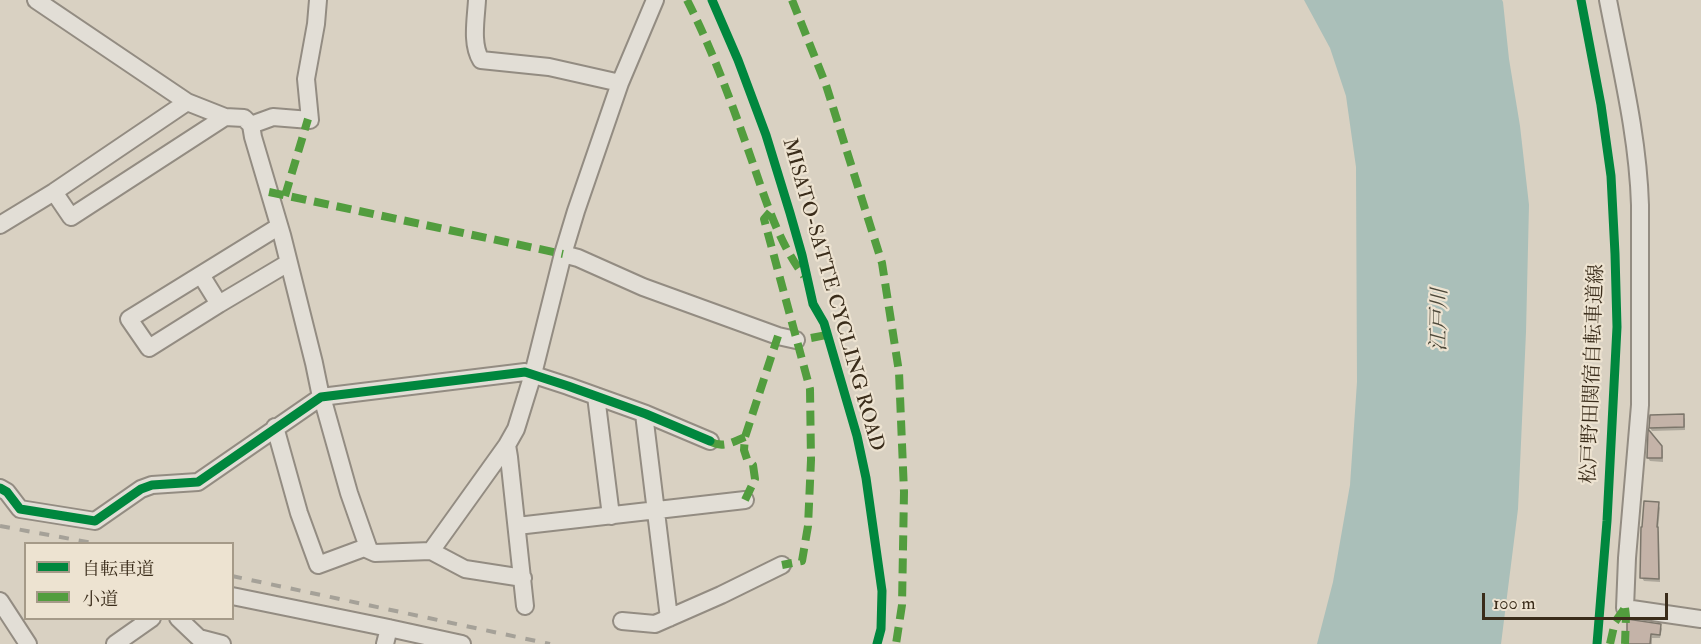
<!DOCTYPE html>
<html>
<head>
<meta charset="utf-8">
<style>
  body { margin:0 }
  #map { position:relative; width:1701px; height:644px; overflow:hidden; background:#d9d1c2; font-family:"IM FELL Double Pica","Noto Serif JP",serif }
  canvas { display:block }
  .legend { position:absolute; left:24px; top:542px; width:210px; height:78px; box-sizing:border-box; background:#ede3d1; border:2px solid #a59a88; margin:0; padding:8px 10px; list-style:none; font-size:18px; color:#3a2c1a }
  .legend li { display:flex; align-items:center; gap:12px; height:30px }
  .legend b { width:30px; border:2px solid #a59a88 }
  .scale { position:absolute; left:1482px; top:593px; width:186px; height:27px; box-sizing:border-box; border:3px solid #3a2c1a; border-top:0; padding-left:8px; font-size:18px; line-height:21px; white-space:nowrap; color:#3a2c1a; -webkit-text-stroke:4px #ede3d1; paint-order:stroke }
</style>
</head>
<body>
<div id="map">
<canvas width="1701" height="644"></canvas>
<ul class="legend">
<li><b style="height:8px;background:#00873e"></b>自転車道</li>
<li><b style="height:8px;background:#529d3e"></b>小道</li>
</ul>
<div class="scale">100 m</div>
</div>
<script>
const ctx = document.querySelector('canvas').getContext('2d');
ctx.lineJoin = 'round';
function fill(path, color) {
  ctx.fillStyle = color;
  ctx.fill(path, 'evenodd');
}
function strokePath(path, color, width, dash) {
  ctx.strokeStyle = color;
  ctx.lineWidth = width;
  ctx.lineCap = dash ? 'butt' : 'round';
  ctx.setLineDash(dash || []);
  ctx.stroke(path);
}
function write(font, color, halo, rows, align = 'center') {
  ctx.font = font + ' "IM FELL Double Pica","Noto Serif JP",serif';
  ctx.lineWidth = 4.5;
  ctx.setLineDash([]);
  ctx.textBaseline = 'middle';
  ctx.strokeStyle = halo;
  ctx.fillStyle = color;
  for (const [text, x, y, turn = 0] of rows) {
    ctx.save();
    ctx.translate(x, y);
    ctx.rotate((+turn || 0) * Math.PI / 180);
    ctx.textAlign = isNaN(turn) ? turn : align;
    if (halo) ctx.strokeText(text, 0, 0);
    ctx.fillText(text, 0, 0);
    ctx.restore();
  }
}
const water = new Path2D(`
  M 1304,0 L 1502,0 L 1503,2 L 1509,59 L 1520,126 L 1529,205 L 1526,332 L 1518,509 L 1501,644 L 1317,644 L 1333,582 L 1350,485 L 1357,382 L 1356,167 L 1346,96 L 1330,48 Z`);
const shadow = new Path2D(`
  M 1683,416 L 1685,419 L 1685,430 L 1652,431 L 1650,428 Z
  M 1661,446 L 1663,451 L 1663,462 L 1650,461 L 1648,458 Z
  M 1658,504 L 1660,508 L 1658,530 L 1659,533 L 1660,582 L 1644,581 L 1642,578 Z
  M 1660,625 L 1662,629 L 1660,638 L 1652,638 L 1652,644 L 1627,644 Z`);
const building = new Path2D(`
  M 1684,414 L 1684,427 L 1649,428 L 1650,415 Z
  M 1648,429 L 1662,446 L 1662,458 L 1647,458 Z
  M 1644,501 L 1659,502 L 1657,527 L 1658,527 L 1659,579 L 1640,578 L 1641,527 L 1642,527 Z
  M 1627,619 L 1661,624 L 1660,635 L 1651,634 L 1650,644 L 1627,644 Z`);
const minor = new Path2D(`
  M 36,0 L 187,102 L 225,117 L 244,118 L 251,125 L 253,137 L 282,235 L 314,363 L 321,397
  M 477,0 C 476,19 471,44 481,60 L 549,67 L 620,83
  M 1608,0 C 1621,68 1638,136 1640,205 L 1640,405 L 1627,558 L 1625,608 L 1701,619
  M 251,125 L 273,117 L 310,120 L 306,79 L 316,24 L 318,0
  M 54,192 L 71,217 L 225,117
  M 0,225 L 54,192 L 187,102
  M 278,227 L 129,319 L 149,348 L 219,304 L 288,263
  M 563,254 L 578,258 L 643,287 L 778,336 L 796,340
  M 201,275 L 219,304
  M 596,396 L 611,516
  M 322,397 L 349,493 L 369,550
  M 644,414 L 669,618
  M 275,427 L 299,513 L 318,565 L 364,548 L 375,553 L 431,551 L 465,569 L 523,578
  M 507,445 L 509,457 L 525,606
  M 0,488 L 7,492 L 20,509 L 95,521 L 141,489 L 152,485 L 198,482 L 321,397 L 525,372 L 568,386 L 646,414 L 710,441
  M 517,526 L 745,500
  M 431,551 L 507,445 L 516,429 L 533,374 L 563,254 L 576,211 L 620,83 L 655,0
  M 232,596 L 384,627 L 462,644
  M 0,601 L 28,644
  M 178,618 L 199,638 L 222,644
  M 622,621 L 655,624 L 721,595 L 782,565
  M 115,644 L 152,618
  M 385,644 L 389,628`);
const rail = new Path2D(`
  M 0,526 L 98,544
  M 232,576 L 550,644`);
const quiet = new Path2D(`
  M 687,0 C 713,51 732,104 751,158 C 765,198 778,242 804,276
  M 792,0 L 826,85 L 882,263 L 899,372 L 904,492 L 902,605 L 896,644
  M 269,192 L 563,254
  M 285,196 L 308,119
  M 770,212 L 764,219 L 810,389 L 811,460 L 808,526 L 802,561 L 782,565
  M 811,338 L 832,334
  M 710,441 C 722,449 733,442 745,437
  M 745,500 L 755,479 L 753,465 L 747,459 L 744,450 L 745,437 L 778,336
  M 1625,608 L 1626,616 L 1625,644
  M 1610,644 L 1615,622 L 1625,608`);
const cycleway = new Path2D(`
  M 712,0 L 738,60 L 766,135 L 790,213 L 802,255 L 813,304 L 824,323 L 857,436 L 866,478 L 882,591 L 881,629 L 877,644
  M 1581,0 L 1601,105 L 1611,176 L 1615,254 L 1617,327 L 1607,521 L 1597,644
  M 0,488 L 7,492 L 20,509 L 95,521 L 141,489 L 152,485 L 198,482 L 321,397 L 525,372 L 568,386 L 646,414 L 710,441`);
const streetNames = [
  ["MISATO-SATTE CYCLING ROAD",832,295,74],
  ["松戸野田関宿自転車道線",1594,374,-88]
];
const waterNames = [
  ["江戸川",1441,320,-89]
];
fill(water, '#aabfb9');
fill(shadow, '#0003');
fill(building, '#c4b3a8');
strokePath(building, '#7c766b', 1.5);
strokePath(minor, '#938c82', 20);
strokePath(minor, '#e2ded6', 16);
strokePath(rail, '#a5a198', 4, [10, 10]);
strokePath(quiet, '#529d3e', 8, [15, 8]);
strokePath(cycleway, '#00873e', 9);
write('20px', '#3a2c1a', '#ede3d1', streetNames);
write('italic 21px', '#4c4839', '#ede3d1', waterNames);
</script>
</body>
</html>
